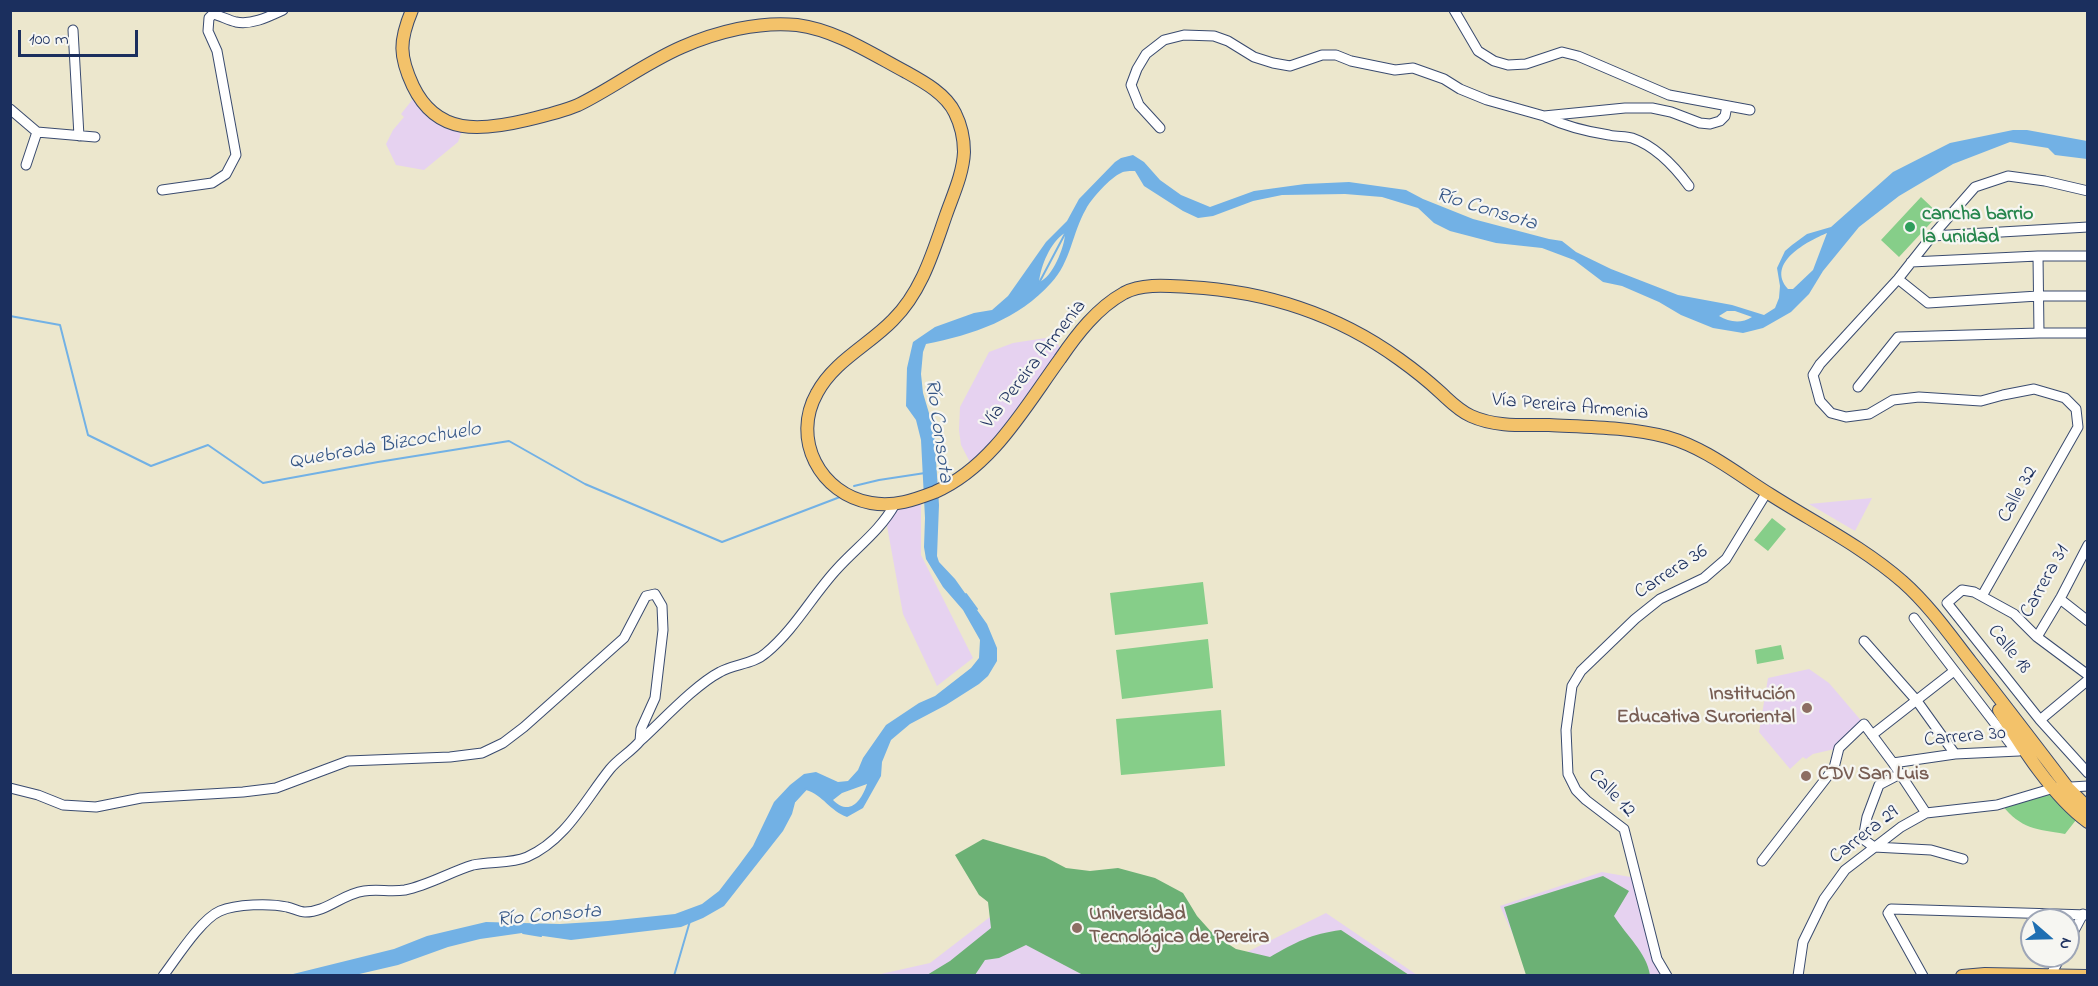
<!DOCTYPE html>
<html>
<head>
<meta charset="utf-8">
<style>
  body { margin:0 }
  #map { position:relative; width:2098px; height:986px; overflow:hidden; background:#ece7cd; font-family:"Indie Flower",sans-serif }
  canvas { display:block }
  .frame { position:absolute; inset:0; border:12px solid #1b2f5e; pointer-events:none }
  .north { position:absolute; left:2020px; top:908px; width:60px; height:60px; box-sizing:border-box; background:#f6f6f2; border:2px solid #9ea6b7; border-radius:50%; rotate:110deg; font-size:16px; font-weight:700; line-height:24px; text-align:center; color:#1b2f5e }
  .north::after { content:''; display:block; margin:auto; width:21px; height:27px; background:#1f6fb2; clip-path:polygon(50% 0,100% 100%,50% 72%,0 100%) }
  .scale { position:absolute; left:18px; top:30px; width:120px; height:27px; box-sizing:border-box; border:3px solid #1b2f5e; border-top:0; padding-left:8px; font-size:18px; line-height:21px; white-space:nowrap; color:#1b2f5e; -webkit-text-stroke:4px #f6f6f2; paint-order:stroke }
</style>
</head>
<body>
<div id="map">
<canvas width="2098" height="986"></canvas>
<div class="frame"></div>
<div class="north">N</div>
<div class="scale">100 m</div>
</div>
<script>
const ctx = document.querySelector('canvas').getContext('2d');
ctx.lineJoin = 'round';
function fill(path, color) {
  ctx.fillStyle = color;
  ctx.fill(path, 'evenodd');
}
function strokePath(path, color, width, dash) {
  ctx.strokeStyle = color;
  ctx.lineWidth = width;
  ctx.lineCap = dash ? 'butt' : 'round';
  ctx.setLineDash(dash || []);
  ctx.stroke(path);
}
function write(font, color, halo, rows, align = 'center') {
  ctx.font = font + ' "Indie Flower",sans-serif';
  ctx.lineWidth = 4.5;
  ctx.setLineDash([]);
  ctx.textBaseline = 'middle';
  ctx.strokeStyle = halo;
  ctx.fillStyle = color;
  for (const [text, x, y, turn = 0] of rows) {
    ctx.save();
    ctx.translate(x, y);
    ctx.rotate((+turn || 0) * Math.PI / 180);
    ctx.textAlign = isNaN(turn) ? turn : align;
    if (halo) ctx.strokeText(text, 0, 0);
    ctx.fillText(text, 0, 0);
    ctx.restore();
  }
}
const built = new Path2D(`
  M 416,95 L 462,131 L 458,142 L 424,170 L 396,165 L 386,144 L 393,130 L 404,117 L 401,114 Z
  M 1052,337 L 1062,350 L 1015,417 L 972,466 L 961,445 L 959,430 L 960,407 L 989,352 L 1013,343 Z
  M 1872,498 L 1855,531 L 1809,504 Z
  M 921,502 L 921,555 L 973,658 L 937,686 L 903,614 L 887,526 L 897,507 Z
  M 1809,669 L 1829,683 L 1864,724 L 1839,748 L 1813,754 L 1806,759 L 1803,757 L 1790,769 L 1759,732 L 1768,678 Z
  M 1602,872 L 1636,878 L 1667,975 L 1531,975 L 1500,906 Z
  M 1042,877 L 1190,946 L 1243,954 L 1326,913 L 1417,975 L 872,976 L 930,963 Z`);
const green = new Path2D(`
  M 1921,197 L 1939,214 L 1899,257 L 1881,240 Z
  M 1772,518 L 1786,529 L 1768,551 L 1754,540 Z
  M 1203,582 L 1208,624 L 1115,635 L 1110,593 Z
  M 1208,639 L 1213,688 L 1122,699 L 1116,650 Z
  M 1781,645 L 1784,659 L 1757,664 L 1755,650 Z
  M 1221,710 L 1225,766 L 1121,775 L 1116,719 Z
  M 2053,794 L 2076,820 L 2065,834 C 2036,829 2021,829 2002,805 Z`);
const forest = new Path2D(`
  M 983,839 L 1045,857 L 1066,868 L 1090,871 L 1118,868 L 1155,878 L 1183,893 L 1197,916 L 1214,935 L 1236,949 L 1270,957 C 1296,942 1311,934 1341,930 L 1409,975 L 1083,975 L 1026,945 L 999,958 L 985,960 L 975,975 L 927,975 L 950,961 L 991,928 L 988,902 L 979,895 L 955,855 Z
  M 1603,876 L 1629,891 L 1614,916 C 1626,935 1647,953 1650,975 L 1526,975 L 1504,907 Z`);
const water = new Path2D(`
  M 2013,130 L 2027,130 L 2087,141 L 2087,159 L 2055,155 L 2048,148 L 2010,142 L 1953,164 L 1899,196 L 1859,227 L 1823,271 L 1809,294 L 1791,312 L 1763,328 L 1743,333 L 1713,328 L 1681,315 L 1659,302 L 1622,286 L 1603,282 L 1574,260 L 1542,248 L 1496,243 L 1450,231 L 1434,223 L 1418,208 L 1382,197 L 1345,194 L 1282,195 L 1253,201 L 1213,216 L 1198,218 L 1183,211 L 1144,186 L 1135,171 C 1131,171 1124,171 1121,173 C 1111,177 1091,199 1086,209 C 1072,233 1071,262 1051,283 C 1019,319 973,335 926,344 L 923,352 L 921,374 L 923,393 L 934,430 L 939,505 L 937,556 L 939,562 L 955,579 L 987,624 L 997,648 L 997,661 L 988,676 L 979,684 L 946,705 L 910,724 L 891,740 L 882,762 L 881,776 L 863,808 L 847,817 C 830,811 823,795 806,790 L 796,799 L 792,814 L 783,831 L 724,906 L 703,918 L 681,927 L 571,940 L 522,933 L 480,939 L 448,947 L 398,965 L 355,975 L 285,976 L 394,949 L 427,936 L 486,922 L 560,924 L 608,921 L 675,914 L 702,904 L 719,891 L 739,865 L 753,846 L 774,802 L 790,785 L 804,774 L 816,772 L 838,782 L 848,781 L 858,770 L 863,758 L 886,725 L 919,703 L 935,696 L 971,668 L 979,658 L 980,640 L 963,610 L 943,587 L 926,559 L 924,547 L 925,518 L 921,440 L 916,420 L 906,406 L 907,368 L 913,342 L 935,327 L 974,313 L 992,310 L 1008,296 L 1046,242 L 1067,221 L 1079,199 L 1115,162 L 1121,158 L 1133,155 L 1144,162 L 1160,180 L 1181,195 L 1210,207 L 1254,191 L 1305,184 L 1349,182 L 1406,190 L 1423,199 L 1473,219 L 1549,239 L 1562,241 L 1576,252 L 1611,269 L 1678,295 L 1732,305 L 1764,315 L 1775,308 L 1779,298 L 1780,286 L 1777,268 L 1785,251 L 1792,245 L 1807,234 L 1831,227 L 1893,172 L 1950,143 ZM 1065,233 C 1065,247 1052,278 1039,282 C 1041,266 1050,242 1065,233 ZM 1827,233 L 1813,270 L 1793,289 L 1788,289 C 1765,263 1808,241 1827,233 ZM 1727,311 L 1735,311 L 1752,317 C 1741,324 1729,322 1719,316 ZM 867,784 C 862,800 850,817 833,800 L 842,793 Z`);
const stream = new Path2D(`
  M 1039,283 L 1067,230
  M 10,316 L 60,325 L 88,435 L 151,466 L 208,445 L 263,483 L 378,462 L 509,441 L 585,484 L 722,542 L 840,497
  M 854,486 L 879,480 L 925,473
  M 966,594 L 977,609
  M 795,801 L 807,788
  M 523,933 L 541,936
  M 674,976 L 690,921`);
const minor = new Path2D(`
  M 1454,10 L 1478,51 L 1494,61 L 1508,65 L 1526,64 L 1562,52 L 1578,56 L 1669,95 L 1750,110
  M 73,30 L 79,136
  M 10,109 L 37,132 L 26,165
  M 1546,117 C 1565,126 1589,132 1609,135 C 1617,137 1625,136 1632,138 C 1655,146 1675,167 1689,186
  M 1160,128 L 1139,105 L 1131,85 L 1137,69 L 1146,54 L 1164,40 L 1184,35 L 1214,36 L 1228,41 L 1254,57 L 1273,63 L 1290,66 L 1322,55 L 1336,55 L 1351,61 L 1395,70 L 1413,68 L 1444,79 L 1460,89 L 1487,100 L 1544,116 L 1625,108 L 1652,108 L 1671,112 L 1700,123 L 1710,124 L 1720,121 L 1725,116 L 1727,106
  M 37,132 L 95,137
  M 162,190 L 212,183 L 226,174 L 236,155 L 217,51 L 208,31 L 209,18 L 213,14 C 221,16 228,20 236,22 C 252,25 268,17 283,10
  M 1932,236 L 2088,227
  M 2038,256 L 2039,333
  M 1911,262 L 2038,256 L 2088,256
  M 1898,279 L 1928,303 L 2038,296 L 2088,296
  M 1858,387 L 1898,337 L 2039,333 L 2088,333
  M 1982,596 L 2078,427 L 2076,409 L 2065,398 L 2034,389 L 2003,395 L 1981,401 L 1919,397 L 1893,400 L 1869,414 L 1846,417 L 1831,413 L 1820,401 L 1813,375 L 1820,364 L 1898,279 L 1932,236 L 1975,187 L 2008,176 L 2045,181 L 2088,191
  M 2060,599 L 2088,621
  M 1914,618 L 2016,751
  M 2037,637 L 2061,597 L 2088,545
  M 1864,641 L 1917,701 L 1955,754
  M 2088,675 L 2037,637 L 2014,614 L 1974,592 L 1962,590 L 1947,603 L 2040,720 L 2088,773
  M 2040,720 L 2088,680
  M 1872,735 L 1954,671
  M 1893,763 L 1955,754 L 2019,751
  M 1900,774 L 1879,785 L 1867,817 L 1863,839 L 1874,847 L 1931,850 L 1963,859
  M 10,788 L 38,795 L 63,805 L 96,807 L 141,798 L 243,792 L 276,788 L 348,761 L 450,757 L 482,753 L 503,743 L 524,727 L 624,638 L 646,596 L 655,594 L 662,606 L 663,630 L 655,698 L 641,729 L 640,741
  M 1762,861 L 1834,768 L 1839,748 L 1864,724 L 1893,763 L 1926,813
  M 2068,942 L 2083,914
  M 163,976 C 176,959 201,919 220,911 C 236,904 270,903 287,907 C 293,908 299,912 305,912 C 327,912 342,894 364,891 C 377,889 391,892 405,890 C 429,885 450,872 473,865 C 490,861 511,864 527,857 C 566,840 585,800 610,769 C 619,758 631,752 640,741 C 662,721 695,685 720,672 C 734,664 754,664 766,653 C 795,629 812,596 837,569 C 857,547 880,531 895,504
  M 1667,976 L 1657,959 L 1624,829 L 1586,800 L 1576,790 L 1568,774 L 1566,730 L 1572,686 L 1581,671 L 1635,619 L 1660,599 L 1704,578 L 1726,559 L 1767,492
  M 1798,976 L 1803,942 L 1824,899 L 1845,870 L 1901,827 L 1926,813 L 1997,805 L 2054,788 L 2088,786
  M 1923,976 L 1888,913 L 1891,909 L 2088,915
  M 2050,976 L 2061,956`);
const major = new Path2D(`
  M 412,10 C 399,41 399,56 413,86 C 437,136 481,131 527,120 C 544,116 561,112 578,105 C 613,88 645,63 682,47 C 716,32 759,21 797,25 C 836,30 872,54 906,72 C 924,82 946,94 955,113 C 961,125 964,139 964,152 C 963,174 953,195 946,215 C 933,252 922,291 893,320 C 869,345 834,361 817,393 C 791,439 820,494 871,503 C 895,507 914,500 935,492 C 992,467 1025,407 1060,359 C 1077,334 1097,308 1124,293 C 1143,283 1169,286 1189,287 C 1264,291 1337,314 1399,359 C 1413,369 1427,380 1440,392 C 1450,401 1458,410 1471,416 C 1495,427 1523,425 1549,425 C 1588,427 1629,427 1667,437 C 1706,448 1737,474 1771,495 C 1815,523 1863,547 1903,582 C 1929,605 1950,635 1971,662 C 2004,704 2036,746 2068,788 L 2088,808
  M 1999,710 C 2021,746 2053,797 2088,822
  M 1962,976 L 1985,974 L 2086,976`);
const markers = [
  [1910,227,6,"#2e9e5b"],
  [1807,708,6,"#8d6e63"],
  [1806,776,6,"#8d6e63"],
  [1077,928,6,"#8d6e63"]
];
const leisureNames = [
  ["cancha barrio",1922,216],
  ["la unidad",1922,239]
];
const streetNames = [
  ["Vía Pereira Armenia",1035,365,-52],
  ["Vía Pereira Armenia",1570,408,5],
  ["Calle 32",2019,495,-61],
  ["Carrera 36",1672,573,-33],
  ["Carrera 31",2046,582,-61],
  ["Calle 18",2008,650,51],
  ["Carrera 30",1965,738,-5],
  ["Calle 12",1611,794,46],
  ["Carrera 29",1865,836,-38]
];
const educationNames = [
  ["Institución",1795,696,"right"],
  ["Educativa Suroriental",1795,719,"right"],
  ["CDV San Luis",1818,776],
  ["Universidad",1089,916],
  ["Tecnológica de Pereira",1089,939]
];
const waterNames = [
  ["Río Consota",1486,211,17],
  ["Río Consota",937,431,82],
  ["Quebrada Bizcochuelo",385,447,-10],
  ["Río Consota",549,917,-5]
];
fill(built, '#e6d2f0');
fill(green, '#86ce89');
fill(forest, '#6cb175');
fill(water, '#72b1e5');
strokePath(stream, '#72b1e5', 2);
strokePath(minor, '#3a4b6f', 11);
strokePath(major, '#3a4b6f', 14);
strokePath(minor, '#fff', 9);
strokePath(major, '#f3c26a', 12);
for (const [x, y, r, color] of markers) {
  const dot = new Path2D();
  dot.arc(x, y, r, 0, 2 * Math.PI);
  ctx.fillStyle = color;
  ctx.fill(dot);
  strokePath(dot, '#f6f6f2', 2);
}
write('bold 20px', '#27864d', '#f6f6f2', leisureNames, 'left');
write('20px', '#1b2f5e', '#f6f6f2', streetNames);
write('bold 20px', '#785e54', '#f6f6f2', educationNames, 'left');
write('italic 21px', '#355686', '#f6f6f2', waterNames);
</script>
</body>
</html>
